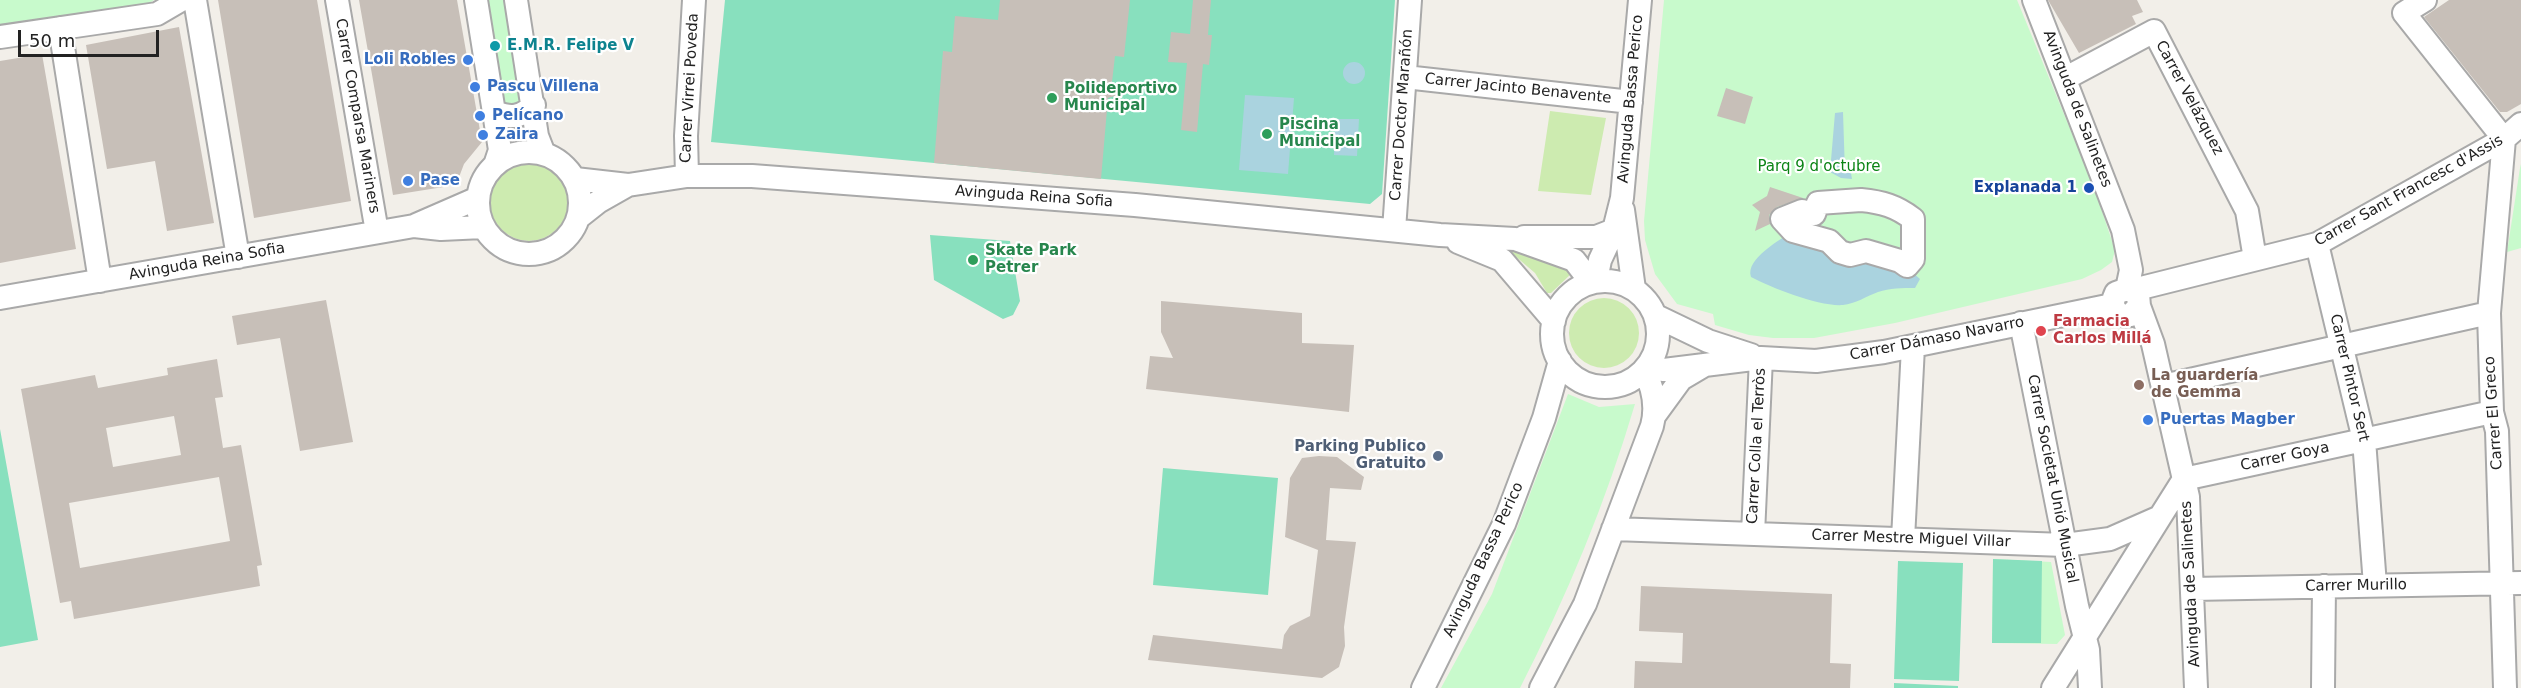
<!DOCTYPE html>
<html>
<head>
<meta charset="utf-8">
<style>
  body { margin:0 }
  #map { position:relative; width:2521px; height:688px; overflow:hidden; background:#f2efe9; font-family:"DejaVu Sans",sans-serif }
  canvas { display:block }
  .scale { position:absolute; left:18px; top:30px; width:141px; height:27px; box-sizing:border-box; border:3px solid #222; border-top:0; padding-left:8px; font-size:18px; line-height:21px; white-space:nowrap; color:#222; -webkit-text-stroke:4px #fff; paint-order:stroke }
</style>
</head>
<body>
<div id="map">
<canvas width="2521" height="688"></canvas>
<div class="scale">50 m</div>
</div>
<script>
const ctx = document.querySelector('canvas').getContext('2d');
ctx.lineJoin = 'round';
function fill(path, color) {
  ctx.fillStyle = color;
  ctx.fill(path, 'evenodd');
}
function strokePath(path, color, width, dash) {
  ctx.strokeStyle = color;
  ctx.lineWidth = width;
  ctx.lineCap = dash ? 'butt' : 'round';
  ctx.setLineDash(dash || []);
  ctx.stroke(path);
}
function write(font, color, halo, rows, align = 'center') {
  ctx.font = font + ' "DejaVu Sans",sans-serif';
  ctx.lineWidth = 4.5;
  ctx.setLineDash([]);
  ctx.textBaseline = 'middle';
  ctx.strokeStyle = halo;
  ctx.fillStyle = color;
  for (const [text, x, y, turn = 0] of rows) {
    ctx.save();
    ctx.translate(x, y);
    ctx.rotate((+turn || 0) * Math.PI / 180);
    ctx.textAlign = isNaN(turn) ? turn : align;
    if (halo) ctx.strokeText(text, 0, 0);
    ctx.fillText(text, 0, 0);
    ctx.restore();
  }
}
const grass = new Path2D(`
  M 1550,111 L 1606,118 L 1591,195 L 1538,191 Z
  M490 202a39 39 0 1 1 78 0a39 39 0 1 1-78 0Z
  M 1509,246 L 1571,267 L 1571,274 L 1551,293 L 1547,293 L 1535,273 L 1507,249 Z
  M1569 333a35 35 0 1 1 70 0a35 35 0 1 1-70 0Z`);
const park = new Path2D(`
  M 0,0 L 154,0 L 148,4 L 0,28 Z
  M 484,0 L 507,0 L 523,95 L 520,109 L 500,104 Z
  M 1664,0 L 2017,0 L 2094,187 L 2115,250 L 2112,262 L 2101,270 L 2082,279 L 1895,323 L 1814,338 L 1773,338 L 1749,335 L 1715,325 L 1713,314 L 1677,304 L 1655,274 L 1645,240 L 1644,221 Z
  M 2521,164 L 2521,248 L 2507,252 L 2520,168 Z
  M 1568,394 L 1599,407 L 1635,404 C 1606,502 1567,596 1520,688 L 1441,688 L 1492,594 Z
  M 1993,559 L 2051,562 L 2065,635 L 2057,644 L 1992,643 Z`);
const pitch = new Path2D(`
  M 725,0 L 1395,0 L 1382,194 L 1370,204 L 711,142 Z
  M 930,235 L 1010,241 L 1020,301 L 1013,315 L 1003,319 L 934,280 Z
  M 0,429 L 38,640 L 0,647 Z
  M 1163,468 L 1278,478 L 1268,595 L 1153,585 Z
  M 1993,559 L 2042,561 L 2041,643 L 1992,643 Z
  M 1898,561 L 1963,563 L 1959,681 L 1894,679 Z
  M 1894,683 L 1958,686 L 1958,688 L 1894,688 Z`);
const water = new Path2D(`
  M1343 73a11 11 0 1 1 22 0a11 11 0 1 1-22 0Z
  M 1245,95 L 1294,98 L 1288,174 L 1239,170 Z
  M 1843,112 L 1845,173 L 1851,173 L 1852,179 L 1841,178 L 1830,172 L 1835,113 Z
  M 1335,119 L 1359,119 L 1357,156 L 1334,155 Z
  M 1793,231 L 1912,272 L 1920,279 L 1915,288 C 1902,288 1890,288 1878,292 C 1867,296 1855,304 1843,305 C 1820,307 1772,288 1751,277 C 1745,259 1780,240 1793,231 Z`);
const building = new Path2D(`
  M 218,0 L 317,0 L 351,201 L 254,218 Z
  M 359,0 L 457,0 L 482,142 L 464,164 L 456,185 L 393,195 Z
  M 1000,0 L 1130,0 L 1124,57 L 1115,56 L 1112,82 L 1129,92 L 1108,98 L 1101,179 L 934,163 L 943,51 L 952,52 L 955,16 L 998,20 Z
  M 1193,0 L 1211,0 L 1208,35 L 1212,35 L 1209,65 L 1203,64 L 1197,132 L 1181,130 L 1187,63 L 1168,62 L 1171,32 L 1190,34 Z
  M 2048,0 L 2137,0 L 2143,12 L 2132,16 L 2136,24 L 2079,53 Z
  M 2449,0 L 2521,0 L 2521,104 L 2507,112 L 2500,112 L 2424,17 Z
  M 179,27 L 214,223 L 167,231 L 155,161 L 107,169 L 86,45 Z
  M 42,54 L 76,249 L 0,263 L 0,61 Z
  M 1726,88 L 1753,97 L 1745,124 L 1717,116 Z
  M 1770,187 L 1803,198 L 1777,207 L 1769,215 L 1770,224 L 1755,231 L 1760,212 L 1752,205 L 1767,196 Z
  M 326,300 L 353,442 L 300,451 L 280,338 L 237,345 L 232,316 Z
  M 1161,301 L 1302,313 L 1302,343 L 1354,345 L 1349,412 L 1146,389 L 1150,356 L 1173,358 L 1161,332 Z
  M 217,359 L 223,397 L 215,398 L 223,448 L 241,445 L 262,565 L 257,566 L 260,586 L 74,619 L 71,601 L 60,603 L 21,389 L 95,375 L 98,388 L 168,375 L 167,368 ZM 174,416 L 181,455 L 113,467 L 106,428 ZM 219,477 L 230,541 L 80,568 L 69,503 Z
  M 1319,456 L 1337,457 L 1364,477 L 1361,490 L 1330,488 L 1326,540 L 1356,542 L 1344,627 L 1345,646 L 1339,667 L 1322,678 L 1148,660 L 1153,635 L 1282,649 L 1284,635 L 1290,626 L 1310,616 L 1318,550 L 1285,537 L 1290,478 L 1302,458 Z
  M 1641,586 L 1832,594 L 1830,663 L 1851,664 L 1850,688 L 1634,688 L 1635,661 L 1682,663 L 1683,633 L 1639,631 Z`);
const minor = new Path2D(`
  M 195,0 L 238,257
  M 337,0 L 377,232
  M 476,0 L 500,150 L 495,165
  M 516,0 L 537,136 L 544,154
  M 2034,0 L 2123,230 L 2131,270 L 2127,289
  M 2425,0 L 2404,13 L 2504,139 L 2489,313 L 2492,412 L 2497,431 L 2505,688
  M 60,28 L 100,281
  M 0,37 L 157,14 L 181,0
  M 1405,77 L 1631,102
  M 2066,78 L 2154,31 L 2247,211 L 2255,259
  M 495,112 C 512,119 521,117 534,105
  M478 203a51 51 0 1 1 102 0a51 51 0 1 1-102 0Z
  M 687,176 L 686,136 L 694,0
  M 575,179 L 628,185 L 687,176 L 752,176 L 1135,205 L 1440,235 L 1515,239 L 1574,260 L 1591,282
  M 1861,200 C 1882,202 1896,206 1913,219 L 1913,259 L 1907,266 L 1900,261 L 1866,251 L 1850,255 L 1840,252 L 1829,241 L 1793,231 L 1782,219 L 1802,211 L 1814,214 L 1818,203 Z
  M 1623,210 L 1634,289
  M 579,217 L 598,202 L 628,185
  M 416,225 L 478,198
  M 1394,230 L 1410,0
  M 1524,237 L 1596,237 L 1614,230
  M 1458,242 L 1502,260 L 1554,321
  M 2317,244 L 2364,440 L 2375,585
  M 1596,281 L 1600,260 L 1614,230 L 1622,198 L 1640,0
  M1552 334a53 53 0 1 1 106 0a53 53 0 1 1-106 0Z
  M 2133,290 L 2317,244 L 2504,139 L 2521,124
  M 0,298 L 414,226 L 441,229 L 483,227
  M 2139,306 L 2131,315 C 2116,318 2109,306 2116,293 L 2127,289 L 2138,294 L 2139,306 L 2153,344 L 2188,497 L 2196,688
  M 1656,316 L 1708,341 L 1751,355
  M 2021,323 L 2077,606 L 2088,650 L 2090,688
  M 1646,368 L 1664,370 L 1761,358 L 1816,361 L 1884,352 L 2112,305
  M 2163,386 L 2489,313
  M 1654,416 L 1681,379 L 1703,366
  M 1613,529 L 2065,545 L 2110,539 L 2160,517 L 2184,479 L 2492,412
  M 1753,534 L 1761,358
  M 1903,539 L 1913,347
  M 2192,589 L 2521,583
  M 1423,688 L 1504,524 L 1544,418 L 1560,361
  M 1541,688 L 1585,604 L 1652,426 C 1657,407 1653,387 1644,370
  M 2053,688 L 2160,517
  M 2323,688 L 2324,586`);
const markers = [
  [495,46,6,"#0f9aa8"],
  [468,60,6,"#3f7fe0"],
  [475,87,6,"#3f7fe0"],
  [1052,98,6,"#2e9e5b"],
  [480,116,6,"#3f7fe0"],
  [1267,134,6,"#2e9e5b"],
  [483,135,6,"#3f7fe0"],
  [408,181,6,"#3f7fe0"],
  [2089,188,6,"#1a4fb4"],
  [973,260,6,"#2e9e5b"],
  [2041,331,6,"#e0444e"],
  [2139,385,6,"#8d6e63"],
  [2148,420,6,"#3f7fe0"],
  [1438,456,6,"#5c6f8a"]
];
const cultureNames = [
  ["E.M.R. Felipe V",507,46]
];
const shopNames = [
  ["Loli Robles",456,60,"right"],
  ["Pascu Villena",487,87],
  ["Pelícano",492,116],
  ["Zaira",495,135],
  ["Pase",420,181],
  ["Puertas Magber",2160,420]
];
const streetNames = [
  ["Carrer Virrei Poveda",690,88,-87],
  ["Carrer Jacinto Benavente",1518,89,6],
  ["Carrer Velázquez",2189,98,62],
  ["Avinguda Bassa Perico",1631,99,-85],
  ["Avinguda de Salinetes",2077,109,69],
  ["Carrer Doctor Marañón",1402,115,-86],
  ["Carrer Comparsa Mariners",357,116,80],
  ["Carrer Sant Francesc d'Assis",2409,191,-29],
  ["Avinguda Reina Sofia",1034,197,4],
  ["Avinguda Reina Sofia",207,262,-10],
  ["Carrer Dámaso Navarro",1937,339,-11],
  ["Carrer Pintor Sert",2349,378,77],
  ["Carrer El Greco",2494,413,-94],
  ["Carrer Colla el Terròs",1757,446,-87],
  ["Carrer Goya",2285,457,-12],
  ["Carrer Societat Unió Musical",2052,479,79],
  ["Carrer Mestre Miguel Villar",1911,539,2],
  ["Avinguda Bassa Perico",1484,560,-65],
  ["Avinguda de Salinetes",2191,584,-93],
  ["Carrer Murillo",2356,586,-1]
];
const leisureNames = [
  ["Polideportivo",1064,89],
  ["Municipal",1064,106],
  ["Piscina",1279,125],
  ["Municipal",1279,142],
  ["Skate Park",985,251],
  ["Petrer",985,268]
];
const parkNames = [
  ["Parq 9 d'octubre",1819,167]
];
const transitNames = [
  ["Explanada 1",2077,188]
];
const healthNames = [
  ["Farmacia",2053,322],
  ["Carlos Millá",2053,339]
];
const educationNames = [
  ["La guardería",2151,376],
  ["de Gemma",2151,393]
];
const serviceNames = [
  ["Parking Publico",1426,447],
  ["Gratuito",1426,464]
];
fill(grass, '#cdebb0');
fill(park, '#c8facc');
fill(pitch, '#88e0be');
fill(water, '#aad3df');
fill(building, '#c7bfb8');
strokePath(minor, '#a9a9a9', 26);
strokePath(minor, '#fff', 22);
for (const [x, y, r, color] of markers) {
  const dot = new Path2D();
  dot.arc(x, y, r, 0, 2 * Math.PI);
  ctx.fillStyle = color;
  ctx.fill(dot);
  strokePath(dot, '#fff', 2);
}
write('bold 15px', '#0d838f', '#fff', cultureNames, 'left');
write('bold 15px', '#366cbe', '#fff', shopNames, 'left');
write('15px', '#222', '#fff', streetNames);
write('bold 15px', '#27864d', '#fff', leisureNames, 'left');
write('15px', '#0c8416', '#fff', parkNames);
write('bold 15px', '#164399', '#fff', transitNames, 'right');
write('bold 15px', '#be3a42', '#fff', healthNames, 'left');
write('bold 15px', '#785e54', '#fff', educationNames, 'left');
write('bold 15px', '#4e5e75', '#fff', serviceNames, 'right');
</script>
</body>
</html>
